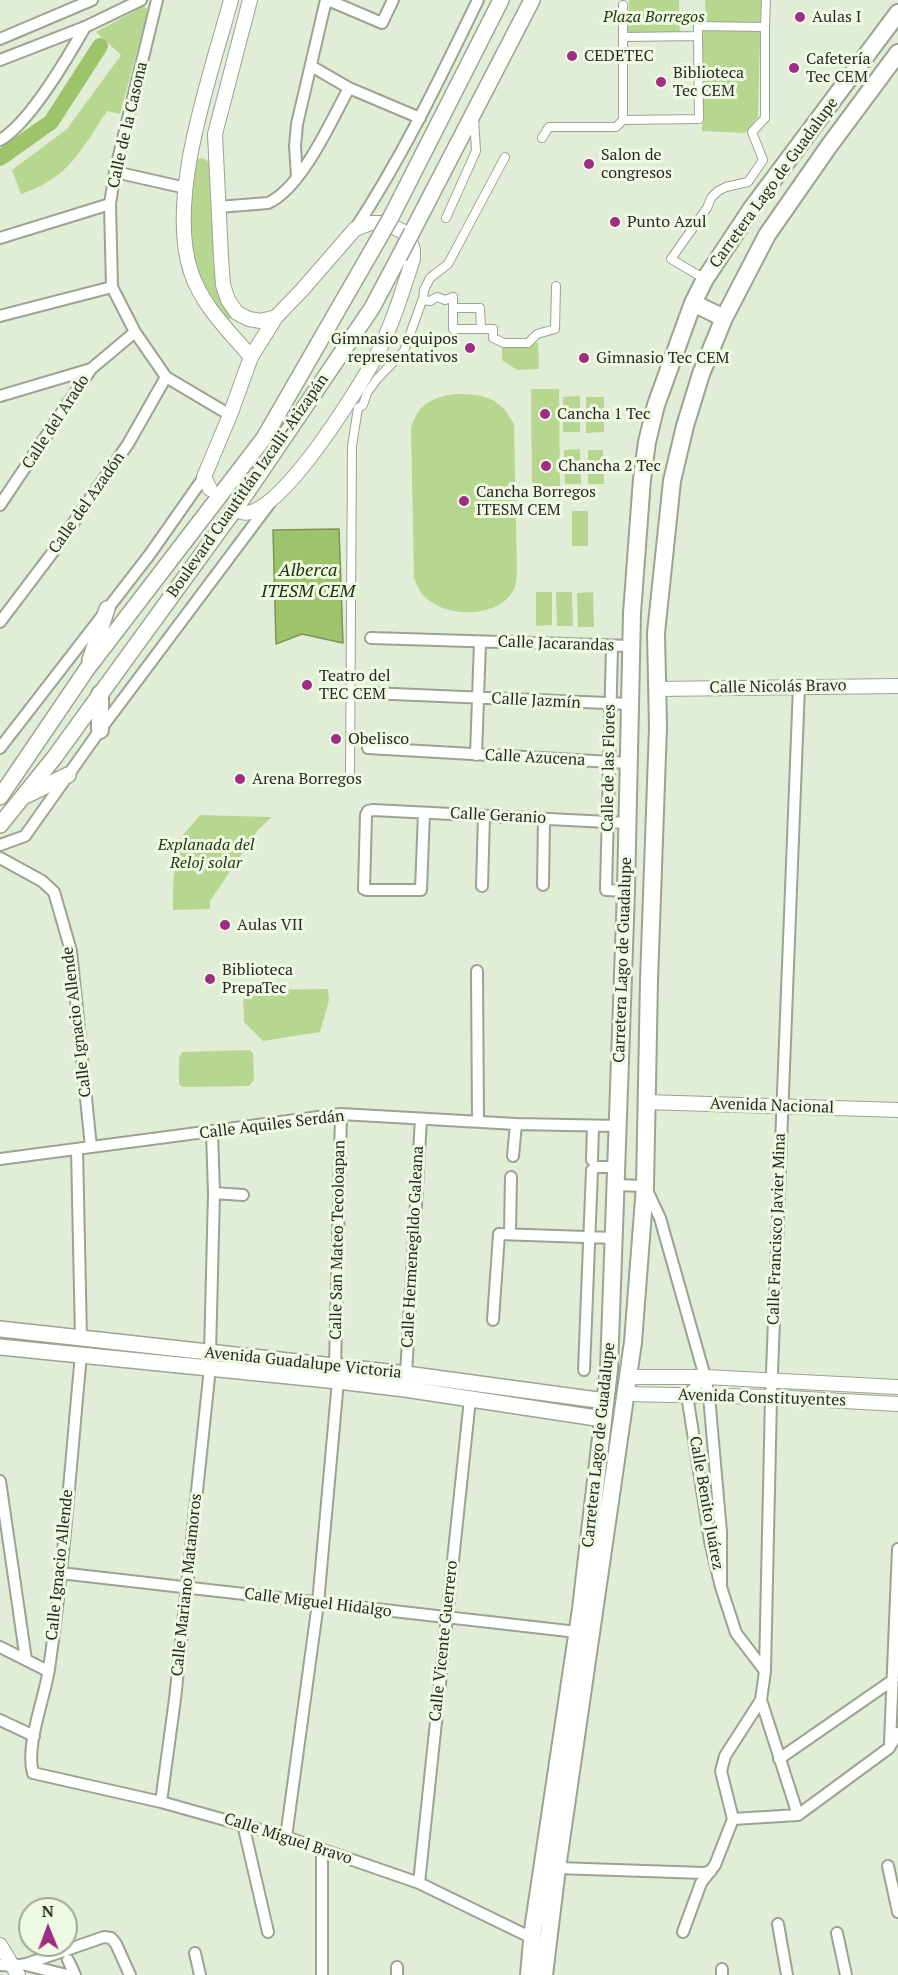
<!DOCTYPE html>
<html>
<head>
<meta charset="utf-8">
<style>
  body { margin:0 }
  #map { position:relative; width:898px; height:1975px; overflow:hidden; background:#e1edd6; font-family:"PT Serif",serif }
  canvas { display:block }
  .north { position:absolute; left:18px; top:1897px; width:60px; height:60px; box-sizing:border-box; background:#effae3; border:2px solid #9fa796; border-radius:50%; rotate:359deg; font-size:16px; font-weight:700; line-height:24px; text-align:center; color:#262a22 }
  .north::after { content:''; display:block; margin:auto; width:21px; height:27px; background:#a02c86; clip-path:polygon(50% 0,100% 100%,50% 72%,0 100%) }
</style>
</head>
<body>
<div id="map">
<canvas width="898" height="1975"></canvas>
<div class="north">N</div>
</div>
<script>
const ctx = document.querySelector('canvas').getContext('2d');
ctx.lineJoin = 'round';
function fill(path, color) {
  ctx.fillStyle = color;
  ctx.fill(path, 'evenodd');
}
function strokePath(path, color, width, dash) {
  ctx.strokeStyle = color;
  ctx.lineWidth = width;
  ctx.lineCap = dash ? 'butt' : 'round';
  ctx.setLineDash(dash || []);
  ctx.stroke(path);
}
function write(font, color, halo, rows, align = 'center') {
  ctx.font = font + ' "PT Serif",serif';
  ctx.lineWidth = 6;
  ctx.setLineDash([]);
  ctx.textBaseline = 'middle';
  ctx.strokeStyle = halo;
  ctx.fillStyle = color;
  for (const [text, x, y, turn = 0] of rows) {
    ctx.save();
    ctx.translate(x, y);
    ctx.rotate((+turn || 0) * Math.PI / 180);
    ctx.textAlign = isNaN(turn) ? turn : align;
    if (halo) ctx.strokeText(text, 0, 0);
    ctx.fillText(text, 0, 0);
    ctx.restore();
  }
}
const green = new Path2D(`
  M 629,0 L 679,0 L 680,34 L 628,34 Z
  M 705,0 L 761,0 L 758,117 L 745,133 L 702,131 L 701,48 L 706,17 Z
  M 144,6 L 148,10 L 120,114 L 107,111 C 82,149 68,179 21,194 L 12,170 L 67,129 L 121,55 L 96,32 Z
  M 203,158 L 213,165 L 219,281 L 234,313 L 231,318 L 225,321 L 193,271 L 186,227 L 195,160 Z
  M 502,343 L 538,343 L 539,369 L 517,370 L 502,360 Z
  M 531,389 L 559,389 L 560,493 L 532,494 Z
  M 455,394 C 484,394 500,397 514,424 L 517,575 C 516,579 516,585 514,589 C 501,617 451,618 430,601 C 421,595 418,588 414,578 L 411,428 C 419,403 431,398 455,394 Z
  M 580,396 L 580,432 L 563,432 L 563,397 Z
  M 586,397 L 604,397 L 604,432 L 586,433 Z
  M 580,449 L 581,484 L 565,484 L 564,450 Z
  M 588,450 L 603,450 L 604,484 L 588,484 Z
  M 572,511 L 588,511 L 588,546 L 572,546 Z
  M 536,592 L 552,592 L 552,625 L 536,626 Z
  M 556,592 L 572,592 L 573,626 L 557,626 Z
  M 593,592 L 594,627 L 578,627 L 577,593 Z
  M 200,815 L 272,817 L 258,830 L 210,901 L 210,909 L 173,910 L 173,885 L 178,841 Z
  M 328,989 L 329,1000 L 320,1032 L 263,1041 L 244,1022 L 243,990 Z
  M 250,1050 L 253,1053 L 254,1080 L 249,1086 L 182,1087 L 179,1084 L 179,1058 L 182,1052 Z`);
const water = new Path2D(`
  M 339,529 L 343,643 L 302,634 L 276,644 L 273,530 Z`);
const river = new Path2D(`
  M 0,158 L 51,122 L 100,46`);
const pedestrian = new Path2D(`
  M 765,27 L 766,0
  M 698,36 L 698,26 L 765,27 L 765,118 L 752,132 L 763,160 L 748,182 L 726,187 L 718,191 L 711,198 L 707,208 L 671,259 L 705,279
  M 623,37 L 698,36 L 699,119 L 623,120 L 623,5
  M 542,138 L 549,127 L 616,127 L 623,120
  M 446,218 L 476,151 L 474,118
  M 453,308 L 453,297 L 445,300 L 437,297 L 430,301 L 423,300 L 424,290 L 430,278 L 448,264 L 505,157
  M 481,329 L 480,308 L 453,308 L 453,329 L 493,329 L 493,338 L 504,343 L 528,343 L 537,334 L 555,329 L 556,286
  M 350,776 L 352,446 L 358,408 L 363,405 L 367,393 L 377,379 L 404,351 L 423,298`);
const minor = new Path2D(`
  M 157,0 L 115,172 L 110,204 L 112,287 L 135,332 L 166,377 L 230,415
  M 328,0 L 382,23 L 393,0
  M 0,39 L 92,0
  M 0,60 L 85,27 L 141,0
  M 311,66 L 349,88 L 420,118
  M 0,140 C 30,123 68,57 85,27
  M 115,172 L 186,188
  M 297,177 L 295,146 L 297,124 L 326,0
  M 218,207 L 268,203 C 302,188 332,119 349,88
  M 355,229 C 403,156 440,78 478,0
  M 0,238 L 110,204
  M 0,316 L 112,287
  M 0,396 L 91,369
  M 0,505 L 91,369 L 135,332
  M 0,622 L 56,548 L 128,444 L 166,377
  M 371,638 L 631,646
  M 612,646 L 606,890 L 626,891
  M 369,693 L 630,704
  M 0,748 L 150,554 L 204,477
  M 368,748 L 629,763
  M 476,755 L 480,642
  M 424,813 L 421,890 L 367,890 L 364,889 L 366,815 L 368,811 L 373,810 L 627,823
  M 0,845 L 25,836 L 100,730 L 270,503
  M 0,858 L 42,881 L 54,892 L 71,951 L 91,1147
  M 543,885 L 544,819
  M 482,886 L 484,816
  M 477,971 L 478,1122
  M 77,1149 L 81,1338
  M 513,1156 L 516,1124
  M 0,1159 L 341,1114 L 516,1124 L 618,1126
  M 592,1160 L 593,1126
  M 616,1185 L 645,1186 L 660,1218 L 705,1377 L 709,1396 L 721,1532 L 721,1587
  M 214,1193 L 243,1195
  M 510,1233 L 511,1177
  M 493,1320 L 499,1234 L 614,1238
  M 210,1354 L 214,1193 L 212,1132
  M 81,1355 C 71,1460 64,1565 49,1669 C 45,1697 25,1746 33,1773 L 161,1802 L 286,1837 L 419,1883 L 532,1938
  M 335,1366 L 341,1114
  M 584,1370 L 592,1170 L 596,1167 L 616,1167
  M 406,1374 L 421,1119
  M 705,1377 L 687,1395 L 710,1541 L 721,1587 L 736,1633 L 765,1671
  M 0,1481 L 26,1660
  M 60,1573 L 577,1632
  M 0,1647 L 48,1671
  M 0,1720 L 34,1736
  M 890,1743 L 898,1549
  M 779,1759 L 893,1680
  M 161,1802 L 175,1699 L 210,1368
  M 798,1815 L 761,1700 L 765,1671 L 771,1397 L 799,686
  M 733,1819 L 721,1771 L 725,1756 L 761,1700
  M 243,1824 L 268,1932
  M 286,1837 L 318,1603 L 338,1381
  M 322,1849 L 322,1975
  M 888,1866 L 898,1912
  M 557,1868 L 704,1873 L 711,1871
  M 419,1883 L 470,1399
  M 778,1924 L 787,1975
  M 683,1932 L 701,1883 L 715,1865 L 733,1819 L 798,1815 L 889,1748 L 898,1733
  M 837,1933 L 846,1975
  M 195,1953 L 200,1975
  M 68,1960 L 75,1975
  M 0,1965 L 14,1966 L 26,1964 L 104,1937 L 111,1938 L 116,1944 L 130,1975
  M 26,1965 L 67,1975
  M 397,1967 L 397,1975
  M 722,1969 L 722,1975`);
const tertiary = new Path2D(`
  M 231,0 C 211,74 166,198 191,272 C 202,306 229,331 251,357
  M 250,0 L 215,134 L 221,257 L 223,285 L 228,300 L 237,313 L 249,319 L 261,321 L 276,317
  M 210,489 L 204,477 L 230,415 L 251,357 L 276,317 L 302,290 L 355,229 L 371,223 L 384,223 L 402,231 L 410,241 L 413,250 L 413,259 C 402,292 392,327 375,358 C 360,386 276,524 241,512
  M 657,689 L 898,686
  M 646,1102 L 898,1110
  M 629,1377 L 705,1377 L 898,1387
  M 626,1394 L 771,1397 L 898,1404
  M 0,1945 L 18,1975`);
const secondary = new Path2D(`
  M 391,217 L 501,0
  M 412,232 L 532,0
  M 90,660 L 107,609
  M 27,795 L 68,775
  M 0,797 L 87,669 L 264,438 L 378,240
  M 0,825 L 54,758 L 245,495 L 372,308 L 399,257
  M 0,1329 L 406,1374 L 605,1401
  M 0,1347 L 338,1381 L 405,1389 L 603,1419`);
const primary = new Path2D(`
  M 693,303 L 724,318
  M 100,730 L 100,694
  M 529,1975 L 533,1930 L 581,1609 L 609,1369 L 626,891 L 632,613 L 642,479 L 647,442 L 656,405 L 693,303 L 705,279 L 752,208 L 898,13
  M 544,1975 L 557,1868 L 633,1342 L 645,1186 L 649,980 L 658,727 L 656,633 L 672,481 L 685,426 L 701,374 L 724,318 L 767,235 L 829,146 L 898,53`);
const secondaryBridge = new Path2D(`
  M 378,240 L 391,217
  M 399,257 L 412,232`);
const markers = [
  [800,17,6,"#a02c86"],
  [572,56,6,"#a02c86"],
  [794,68,6,"#a02c86"],
  [661,82,6,"#a02c86"],
  [589,164,6,"#a02c86"],
  [615,222,6,"#a02c86"],
  [470,348,6,"#a02c86"],
  [584,358,6,"#a02c86"],
  [545,414,6,"#a02c86"],
  [546,466,6,"#a02c86"],
  [464,501,6,"#a02c86"],
  [307,685,6,"#a02c86"],
  [336,739,6,"#a02c86"],
  [240,779,6,"#a02c86"],
  [225,925,6,"#a02c86"],
  [210,979,6,"#a02c86"]
];
const parkNames = [
  ["Plaza Borregos",654,17],
  ["Explanada del",206,845],
  ["Reloj solar",206,863]
];
const poiNames = [
  ["Aulas I",812,17],
  ["CEDETEC",584,56],
  ["Cafetería",806,59],
  ["Tec CEM",806,77],
  ["Biblioteca",673,73],
  ["Tec CEM",673,91],
  ["Salon de",601,155],
  ["congresos",601,173],
  ["Punto Azul",627,222],
  ["Gimnasio equipos",458,339,"right"],
  ["representativos",458,357,"right"],
  ["Gimnasio Tec CEM",596,358],
  ["Cancha 1 Tec",557,414],
  ["Chancha 2 Tec",558,466],
  ["Cancha Borregos",476,492],
  ["ITESM CEM",476,510],
  ["Teatro del",319,676],
  ["TEC CEM",319,694],
  ["Obelisco",348,739],
  ["Arena Borregos",252,779],
  ["Aulas VII",237,925],
  ["Biblioteca",222,970],
  ["PrepaTec",222,988]
];
const streetNames = [
  ["Calle de la Casona",128,125,-77],
  ["Carretera Lago de Guadalupe",774,183,-54],
  ["Calle del Arado",56,422,-57],
  ["Boulevard Cuautitlán Izcalli-Atizapán",248,486,-55],
  ["Calle del Azadón",87,503,-55],
  ["Calle Jacarandas",556,644,2],
  ["Calle Nicolás Bravo",778,687,-1],
  ["Calle Jazmín",536,701,3],
  ["Calle Azucena",535,758,3],
  ["Calle de las Flores",609,768,-89],
  ["Calle Geranio",498,816,3],
  ["Carretera Lago de Guadalupe",623,960,-88],
  ["Calle Ignacio Allende",77,1022,-97],
  ["Avenida Nacional",772,1106,2],
  ["Calle Aquiles Serdán",272,1125,-7],
  ["Calle Francisco Javier Mina",777,1229,-88],
  ["Calle San Mateo Tecoloapan",338,1240,-89],
  ["Calle Hermenegildo Galeana",413,1247,-87],
  ["Avenida Guadalupe Victoria",303,1363,6],
  ["Avenida Constituyentes",762,1398,2],
  ["Carretera Lago de Guadalupe",599,1445,-84],
  ["Calle Benito Juárez",706,1503,80],
  ["Calle Ignacio Allende",60,1565,-84],
  ["Calle Mariano Matamoros",187,1585,-84],
  ["Calle Miguel Hidalgo",318,1603,7],
  ["Calle Vicente Guerrero",444,1641,-84],
  ["Calle Miguel Bravo",288,1839,18]
];
const waterNames = [
  ["Alberca",308,571],
  ["ITESM CEM",308,592]
];
fill(green, '#b7d791');
fill(water, '#9dc46b');
strokePath(water, '#799655', 1.5);
strokePath(river, '#9dc46b', 16);
strokePath(pedestrian, '#9aa48f', 10);
strokePath(minor, '#9aa48f', 14);
strokePath(tertiary, '#9aa48f', 16);
strokePath(secondary, '#9aa48f', 18);
strokePath(primary, '#9aa48f', 20);
strokePath(pedestrian, '#fff', 8);
strokePath(minor, '#fff', 10);
strokePath(tertiary, '#fff', 14);
strokePath(secondary, '#fff', 15);
strokePath(primary, '#fff', 16);
strokePath(secondaryBridge, '#9aa48f', 18, []);
strokePath(secondaryBridge, '#fff', 15);
for (const [x, y, r, color] of markers) {
  const dot = new Path2D();
  dot.arc(x, y, r, 0, 2 * Math.PI);
  ctx.fillStyle = color;
  ctx.fill(dot);
  strokePath(dot, '#effae3', 2);
}
write('italic 16px', '#273611', '#effae3', parkNames);
write('16px', '#262a22', '#effae3', poiNames, 'left');
write('16px', '#262a22', '#effae3', streetNames);
write('italic 18px', '#22310b', '#effae3', waterNames);
</script>
</body>
</html>
